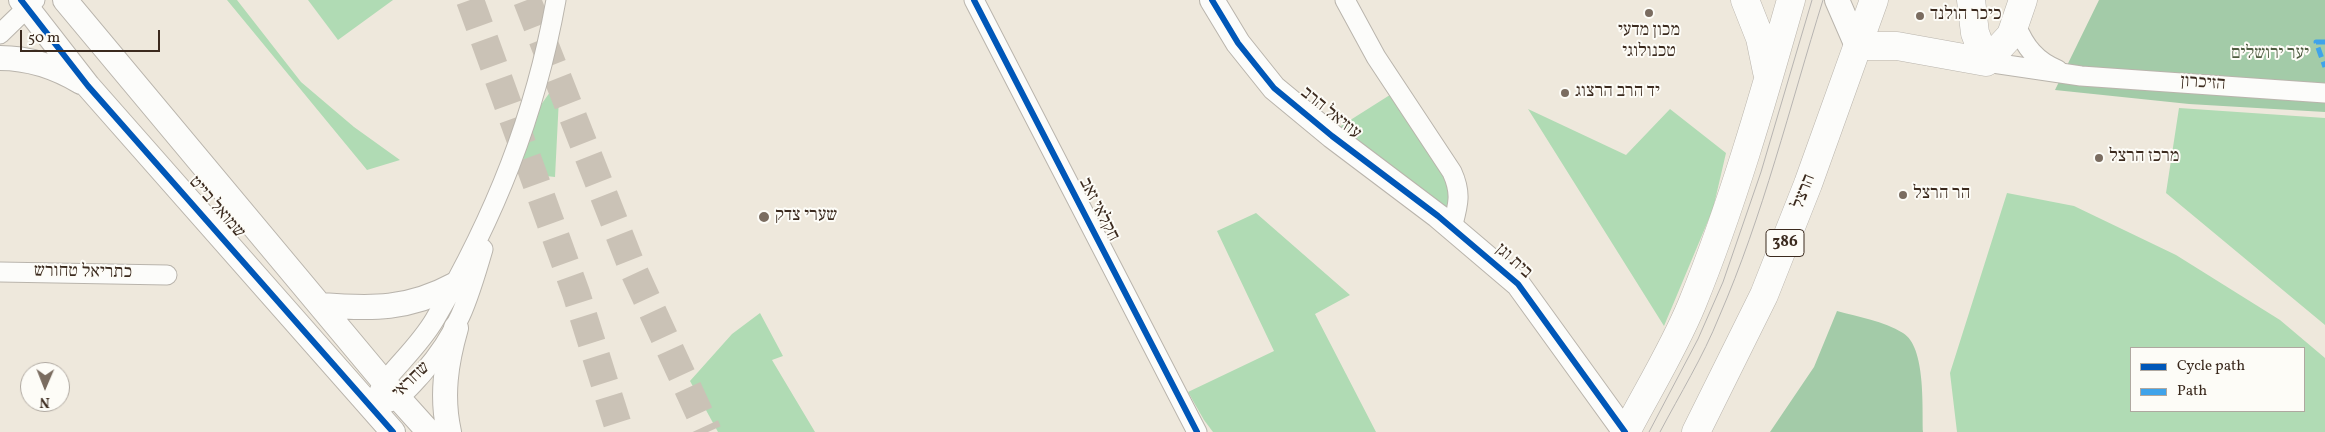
<!DOCTYPE html>
<html>
<head>
<meta charset="utf-8">
<style>
  body { margin:0 }
  #map { position:relative; width:2325px; height:432px; overflow:hidden; background:#eee8dc; font-family:Vollkorn,serif }
  canvas { display:block }
  .legend { position:absolute; left:2130px; top:347px; width:175px; height:65px; box-sizing:border-box; background:#fdfcf7; border:1px solid #afa8a0; margin:0; padding:6px 9px; list-style:none; font-size:15px; color:#3b2a1e }
  .legend li { display:flex; align-items:center; gap:10px; height:25px }
  .legend b { width:25px; border:1px solid #afa8a0 }
  .north { position:absolute; left:20px; top:362px; width:50px; height:50px; box-sizing:border-box; background:#fdfcf7; border:1px solid #afa8a0; border-radius:50%; rotate:181deg; font-size:14px; font-weight:700; line-height:20px; text-align:center; color:#3b2a1e }
  .north::after { content:''; display:block; margin:auto; width:18px; height:22px; background:#7a6c60; clip-path:polygon(50% 0,100% 100%,50% 72%,0 100%) }
  .scale { position:absolute; left:20px; top:30px; width:140px; height:22px; box-sizing:border-box; border:2px solid #3b2a1e; border-top:0; padding-left:6px; font-size:15px; line-height:18px; white-space:nowrap; color:#3b2a1e; -webkit-text-stroke:4px #fdfcf7; paint-order:stroke }
</style>
</head>
<body>
<div id="map">
<canvas width="2325" height="432"></canvas>
<ul class="legend">
<li><b style="height:6px;background:#0057b8"></b>Cycle path</li>
<li><b style="height:6px;background:#3fa3ea"></b>Path</li>
</ul>
<div class="north">N</div>
<div class="scale">50 m</div>
</div>
<script>
const ctx = document.querySelector('canvas').getContext('2d');
ctx.lineJoin = 'round';
function fill(path, color) {
  ctx.fillStyle = color;
  ctx.fill(path, 'evenodd');
}
function strokePath(path, color, width, dash) {
  ctx.strokeStyle = color;
  ctx.lineWidth = width;
  ctx.lineCap = dash ? 'butt' : 'round';
  ctx.setLineDash(dash || []);
  ctx.stroke(path);
}
function write(font, color, halo, rows, align = 'center') {
  ctx.font = font + ' Vollkorn,"Frank Ruhl Libre",serif';
  ctx.lineWidth = 4;
  ctx.setLineDash([]);
  ctx.textBaseline = 'middle';
  ctx.strokeStyle = halo;
  ctx.fillStyle = color;
  for (const [text, x, y, turn = 0] of rows) {
    ctx.save();
    ctx.translate(x, y);
    ctx.rotate((+turn || 0) * Math.PI / 180);
    ctx.textAlign = isNaN(turn) ? turn : align;
    if (halo) ctx.strokeText(text, 0, 0);
    ctx.fillText(text, 0, 0);
    ctx.restore();
  }
}
const green = new Path2D(`
  M 227,0 L 237,0 L 301,82 L 354,127 L 400,160 L 367,170 Z
  M 308,0 L 393,0 L 338,40 Z
  M 560,78 L 555,177 L 519,173 L 538,109 Z
  M 1393,93 L 1449,178 L 1449,220 L 1333,131 Z
  M 2179,108 L 2325,118 L 2325,325 L 2166,193 Z
  M 1528,109 L 1626,155 L 1670,109 L 1726,153 L 1713,209 L 1664,326 Z
  M 2007,193 L 2074,206 L 2176,255 L 2280,320 L 2325,358 L 2325,432 L 1957,432 L 1950,373 ZM 2131,348 L 2304,348 L 2304,411 L 2131,411 Z
  M 1256,213 L 1350,295 L 1315,314 L 1376,432 L 1213,432 L 1204,420 L 1188,392 L 1274,351 L 1217,231 Z
  M 760,313 L 783,356 L 772,360 L 815,432 L 718,432 L 690,381 L 732,334 Z`);
const forest = new Path2D(`
  M 2099,0 L 2325,0 L 2325,112 L 2189,104 L 2055,90 Z
  M 1837,311 C 1859,317 1883,321 1903,333 C 1926,347 1922,407 1923,432 L 1770,432 L 1814,367 Z`);
const trunkTunnel = new Path2D(`
  M 470,0 L 576,293 L 620,432
  M 527,0 L 632,267 L 708,432`);
const minor = new Path2D(`
  M 974,0 L 1197,432
  M 1345,0 L 1376,57 L 1452,172 C 1462,194 1458,205 1452,228
  M 2016,25 C 2025,47 2036,61 2058,70
  M 0,34 L 35,0
  M 1986,62 L 2081,76 L 2325,93
  M 0,272 L 167,275
  M 387,403 C 402,398 411,386 422,374 C 458,333 468,301 483,249
  M 372,408 C 376,400 379,388 385,381 C 402,360 421,343 435,319 C 495,216 535,117 556,0`);
const tertiary = new Path2D(`
  M 21,0 L 88,86 L 393,432
  M 65,0 L 384,382 L 429,432
  M 1212,0 L 1238,43 L 1274,88 L 1332,136 L 1438,216 L 1518,284 L 1625,432
  M 1837,0 L 1857,46
  M 0,58 C 29,58 56,67 81,82
  M 320,305 C 372,309 408,310 456,284
  M 449,432 C 441,396 446,363 456,328`);
const primary = new Path2D(`
  M 1745,0 L 1760,38 L 1767,72
  M 1971,0 L 1975,33 L 1986,62
  M 1857,46 L 1897,46 L 1986,62
  M 1986,62 L 2011,35 L 2023,0
  M 1626,432 C 1648,390 1674,348 1692,304 C 1732,206 1762,102 1791,0
  M 1696,432 L 1764,295 L 1808,184 L 1874,0`);
const tram = new Path2D(`
  M 1649,432 L 1698,339 L 1723,282 L 1761,172 L 1812,0
  M 1660,432 C 1680,394 1703,357 1719,317 C 1763,216 1790,106 1823,0`);
const quiet = new Path2D(`
  M 2325,42 L 2316,42 L 2325,67`);
const cycleway = new Path2D(`
  M 21,0 L 88,86 L 393,432
  M 974,0 L 1197,432
  M 1212,0 L 1238,43 L 1274,88 L 1332,136 L 1438,216 L 1518,284 L 1625,432`);
const markers = [
  [1649,13,5,"#7a6c60"],
  [1920,16,5,"#7a6c60"],
  [1565,93,5,"#7a6c60"],
  [2099,158,5,"#7a6c60"],
  [1903,195,5,"#7a6c60"],
  [764,217,6,"#7a6c60"]
];
const shields = [
  [1785,243,38]
];
const shieldNames = [
  ["386",1785,243]
];
const poiNames = [
  ["כיכר הולנד",1930,16],
  ["מכון מדעי",1649,32,"center"],
  ["טכנולוגי",1649,53,"center"],
  ["יד הרב הרצוג",1575,93],
  ["מרכז הרצל",2109,158],
  ["הר הרצל",1913,195],
  ["שערי צדק",775,217]
];
const parkNames = [
  ["יער ירושלים",2270,55]
];
const streetNames = [
  ["הזיכרון",2203,84,4],
  ["עוזיאל הרב",1330,114,39],
  ["הרצל",1805,192,-69],
  ["שמואל בייט",216,208,49],
  ["חקלאי זאב",1098,210,63],
  ["בית וגן",1513,262,42],
  ["כתריאל טחורש",83,273,1],
  ["שחראי",412,381,-44]
];
fill(green, '#b0dbb4');
fill(forest, '#a3cba8');
strokePath(trunkTunnel, '#cac2b6', 28, [28, 14]);
strokePath(minor, '#b9b4ac', 21);
strokePath(tertiary, '#b9b4ac', 26);
strokePath(primary, '#b9b4ac', 29);
strokePath(minor, '#fcfcfa', 19);
strokePath(tertiary, '#fcfcfa', 24);
strokePath(primary, '#fcfcfa', 28);
strokePath(tram, '#b7b4b1', 1);
strokePath(quiet, '#3fa3ea', 5, [10, 5]);
strokePath(cycleway, '#0057b8', 6);
for (const [x, y, r, color] of markers) {
  const dot = new Path2D();
  dot.arc(x, y, r, 0, 2 * Math.PI);
  ctx.fillStyle = color;
  ctx.fill(dot);
  strokePath(dot, '#fdfcf7', 2);
}
for (const [x, y, w] of shields) {
  const box = new Path2D();
  box.roundRect(x - w / 2, y - 13.5, w, 27, 4);
  ctx.fillStyle = '#fdfcf7';
  ctx.fill(box);
  strokePath(box, '#3b2a1e', 1);
}
write('bold 16px', '#3b2a1e', null, shieldNames);
write('18px', '#3b2a1e', '#fdfcf7', poiNames, 'left');
write('18px', '#4f5c41', '#fdfcf7', parkNames);
write('18px', '#3b2a1e', '#fdfcf7', streetNames);
</script>
</body>
</html>
